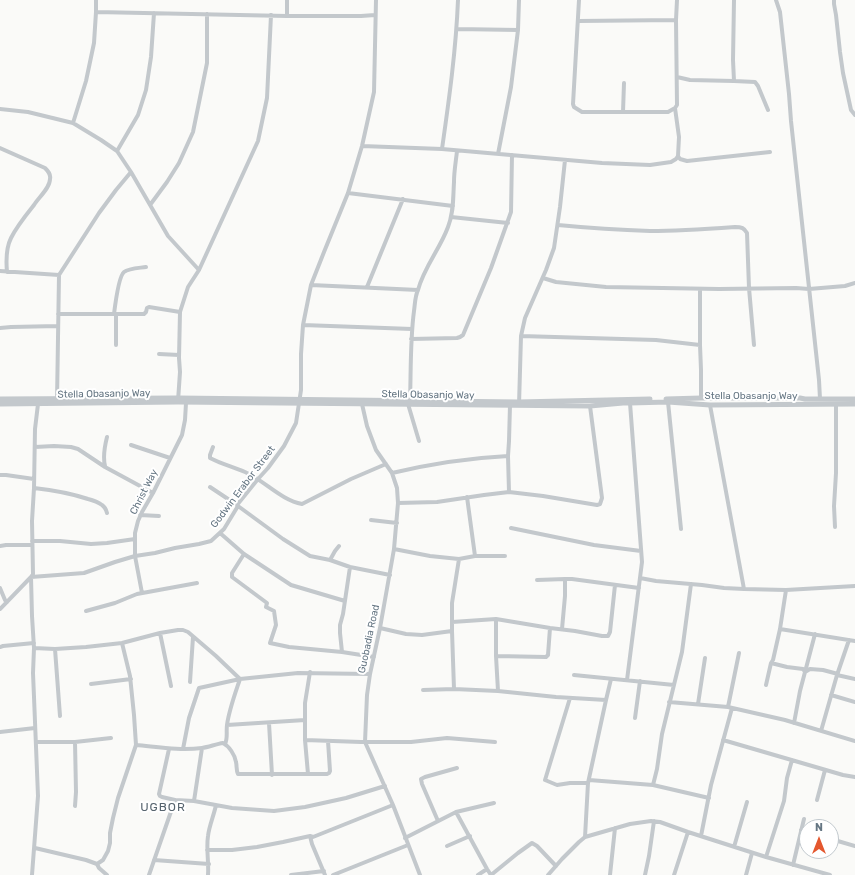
<!DOCTYPE html>
<html>
<head>
<meta charset="utf-8">
<style>
  body { margin:0 }
  #map { position:relative; width:855px; height:875px; overflow:hidden; background:#fafaf8; font-family:Rubik,sans-serif }
  canvas { display:block }
  .north { position:absolute; left:799px; top:819px; width:40px; height:40px; box-sizing:border-box; background:#fff; border:1px solid #c1c8cd; border-radius:50%; rotate:0deg; font-size:11px; font-weight:700; line-height:16px; text-align:center; color:#657683 }
  .north::after { content:''; display:block; margin:auto; width:14px; height:18px; background:#e4572e; clip-path:polygon(50% 0,100% 100%,50% 72%,0 100%) }
</style>
</head>
<body>
<div id="map">
<canvas width="855" height="875"></canvas>
<div class="north">N</div>
</div>
<script>
const ctx = document.querySelector('canvas').getContext('2d');
ctx.lineJoin = 'round';
function strokePath(path, color, width, dash) {
  ctx.strokeStyle = color;
  ctx.lineWidth = width;
  ctx.lineCap = dash ? 'butt' : 'round';
  ctx.setLineDash(dash || []);
  ctx.stroke(path);
}
function write(font, color, halo, rows, align = 'center') {
  ctx.font = font + ' Rubik,sans-serif';
  ctx.lineWidth = 4;
  ctx.setLineDash([]);
  ctx.textBaseline = 'middle';
  ctx.strokeStyle = halo;
  ctx.fillStyle = color;
  for (const [text, x, y, turn = 0] of rows) {
    ctx.save();
    ctx.translate(x, y);
    ctx.rotate((+turn || 0) * Math.PI / 180);
    ctx.textAlign = isNaN(turn) ? turn : align;
    if (halo) ctx.strokeText(text, 0, 0);
    ctx.fillText(text, 0, 0);
    ctx.restore();
  }
}
const minor = new Path2D(`
  M 96,0 L 96,12 L 287,16 L 361,16 L 375,15
  M 287,0 L 287,16
  M 579,0 L 573,104 L 574,107 L 582,112 L 668,112 L 675,108 L 677,105 L 676,20 L 677,0
  M 776,0 L 780,12 L 789,94 L 791,121 L 819,380 L 820,399
  M 834,0 L 834,4 L 836,15 L 840,52 L 843,73 L 851,110 L 855,115
  M 578,21 L 676,20
  M 457,29 L 518,30
  M 677,77 L 690,80 L 734,81 L 733,60 L 734,0
  M 734,81 L 755,82 L 758,86 L 768,110
  M 0,109 L 28,112 L 73,123 L 101,140 L 117,151 L 131,172 L 168,236 L 199,270
  M 623,112 L 624,83
  M 73,123 L 86,81 L 94,43 L 96,12
  M 362,146 L 442,149 L 602,163 L 650,165 L 671,162 L 676,159 L 678,156 L 679,137 L 675,108
  M 0,148 L 45,168 C 48,171 51,174 50,179 C 50,188 39,197 34,205 C 26,215 17,226 11,238 C 6,248 6,261 7,272
  M 442,149 C 449,100 456,50 458,0
  M 117,151 L 138,115 L 146,90 L 151,57 L 154,13
  M 498,154 L 511,87 L 518,30 L 519,0
  M 678,156 L 680,159 L 687,161 L 770,152
  M 348,193 L 453,206
  M 150,205 L 167,182 L 179,163 L 193,132 L 207,63 L 207,14
  M 451,217 L 508,223
  M 558,225 C 589,228 619,230 650,231 C 678,231 707,229 735,227 C 742,227 744,228 747,233 L 749,288 L 754,345
  M 0,271 L 59,275
  M 543,278 L 556,282 L 606,287 L 719,289 L 796,288 L 809,289 L 845,286 L 855,283
  M 311,285 L 418,290
  M 367,287 L 403,199
  M 700,289 L 700,345 L 701,370 L 701,398
  M 58,314 L 144,314 L 146,312 L 147,308 L 149,307 L 180,312
  M 114,314 C 115,306 119,276 124,272 C 129,268 140,268 146,267
  M 116,314 L 116,345
  M 303,325 L 412,329
  M 0,328 L 11,327 L 58,326
  M 521,336 L 656,340 L 700,345
  M 411,339 L 457,338 L 460,337 L 463,335 L 491,268 L 511,212 L 512,155
  M 159,354 L 179,355
  M 57,401 L 59,275 L 99,213 L 116,190 L 131,172
  M 178,401 L 180,372 L 179,358 L 180,312 L 188,287 L 199,270 L 258,141 L 267,98 L 271,15
  M 410,402 C 411,372 410,341 414,311 C 415,304 415,296 418,290 C 424,267 440,249 448,227 C 454,212 453,197 454,182 C 454,171 456,161 457,151
  M 668,402 L 681,529
  M 362,404 L 367,426 L 376,450 L 392,473 L 397,488 L 398,503 L 394,549 L 380,628 L 370,674 L 367,695 L 365,742 L 393,805 L 420,875
  M 408,404 L 419,441
  M 510,405 L 509,441 L 508,456 L 509,492 L 543,496 L 597,505 L 600,504 L 602,498 L 590,406
  M 519,405 L 521,336 L 525,318 L 546,270 L 554,248 L 560,207 L 565,160
  M 710,405 L 744,589
  M 131,445 L 170,458
  M 35,447 L 54,446 L 71,447 L 78,449 L 105,467 L 153,493
  M 213,447 L 210,455 L 210,458 C 221,464 234,467 245,472 C 265,481 281,500 302,504 L 351,479 L 386,464
  M 105,466 C 103,458 105,445 107,437
  M 392,473 C 430,464 469,458 508,456
  M 0,475 L 6,475 L 34,479
  M 210,487 L 237,505
  M 34,488 C 52,490 70,493 88,499 C 92,500 98,502 102,505 C 105,507 106,509 107,513
  M 467,497 L 475,556
  M 398,503 L 437,502 L 484,495 L 509,492
  M 238,506 L 283,539 L 310,556 L 330,560 L 350,567 L 390,575
  M 140,515 L 159,516
  M 371,520 L 397,523
  M 835,527 L 834,506 L 836,473 L 836,405
  M 511,528 L 594,545 L 641,551
  M 220,533 L 244,554 L 291,585 L 345,601
  M 32,541 L 60,541 L 91,544 L 107,543 L 135,539
  M 0,546 L 6,545 L 32,545
  M 394,549 L 430,556 L 459,559 L 475,556 L 505,556
  M 244,554 L 232,573 L 232,577 L 267,603 L 266,607 L 274,611 L 276,625 L 270,643 L 289,647 L 342,652 L 374,657
  M 330,560 L 335,551 L 339,546
  M 640,578 L 656,581 L 702,585 L 724,588 L 744,589 L 786,590 L 855,586
  M 537,580 L 565,579
  M 691,584 L 682,652 L 662,734 L 657,769 L 653,785 L 709,798
  M 0,588 L 5,600 L 7,602
  M 786,590 L 780,629 L 773,660 L 771,663 L 787,667 L 803,669 L 805,672 L 810,669 L 823,670 L 838,674
  M 142,593 L 135,556 L 135,533 L 138,521 L 142,512 L 153,493 L 182,435 L 185,420 L 186,403
  M 0,609 L 31,577 L 84,573 L 115,562 L 135,556 L 155,553 L 175,548 L 199,544 L 211,541 L 224,529 L 238,506 L 237,505 L 258,479 L 268,468 L 284,446 L 296,423 L 301,390 L 301,354 L 303,325 L 311,285 L 324,252 L 348,193 L 362,146 L 374,92 L 376,0
  M 86,611 L 115,603 L 137,594 L 197,583
  M 496,619 L 496,656 L 498,691
  M 452,622 L 496,619 L 550,628 L 575,631 L 602,636 L 608,636 L 610,632 L 615,585
  M 380,628 L 406,634 L 422,635 L 452,631
  M 562,629 L 565,596 L 565,579 L 572,579 L 639,588
  M 780,629 L 855,641
  M 160,633 L 171,686
  M 0,647 L 3,646 L 34,643
  M 34,648 L 55,649 L 86,647 L 122,643 L 160,633 L 178,630 L 183,630 L 188,632 L 216,656 L 240,679
  M 55,649 L 60,716
  M 342,652 L 340,633 L 340,625 L 343,614 L 350,567
  M 496,656 L 546,657 L 548,655 L 550,628
  M 574,675 L 674,685
  M 837,675 L 855,679
  M 627,680 L 642,562 L 630,403
  M 190,682 L 193,637
  M 91,684 L 131,679
  M 766,685 L 771,663
  M 454,689 L 452,631 L 452,603 L 459,559
  M 423,690 L 454,689 L 498,691 L 556,697 L 606,700
  M 831,695 L 855,702
  M 570,698 L 545,780 L 557,785 L 570,783 L 588,783
  M 669,702 L 728,707 L 785,720 L 855,741
  M 698,704 L 705,658
  M 728,707 L 739,653
  M 635,718 L 640,681
  M 269,723 L 272,775
  M 794,723 L 800,691 L 815,634
  M 227,725 L 305,720
  M 821,731 L 837,675 L 849,640
  M 0,732 L 35,728
  M 305,740 L 361,742 L 411,742 L 447,738 L 495,742
  M 723,740 L 843,775 L 855,777
  M 36,742 L 75,742 L 111,738
  M 75,742 L 76,792 L 75,806
  M 225,744 C 228,738 226,732 227,725 C 229,710 235,694 240,679 L 298,673 L 370,674
  M 136,745 C 158,747 180,751 202,748 C 209,747 216,744 223,743 C 229,746 235,755 236,762 C 237,766 236,770 238,774 L 327,774 L 329,773 L 330,771 L 328,741
  M 169,749 L 159,794 L 160,796 L 162,797 L 175,800 L 194,801 L 232,808 L 274,811 L 305,807 L 346,798 L 385,786
  M 183,749 L 189,718 L 199,688 L 240,679
  M 308,774 L 305,740 L 305,703 L 310,672
  M 589,780 L 653,785
  M 817,800 L 825,770
  M 194,801 L 202,748
  M 456,812 L 494,803
  M 438,821 L 422,784 L 421,779 L 425,777 L 457,768
  M 801,830 L 807,832
  M 310,836 L 312,844 L 325,875
  M 701,836 L 711,785 L 732,708
  M 585,837 L 588,783 L 606,700 L 611,679
  M 405,838 L 456,812 L 487,869 L 491,875 L 518,853 L 532,843 L 537,846 L 556,866
  M 831,839 L 855,846
  M 447,846 L 470,836
  M 734,847 L 747,802
  M 35,848 L 86,860 L 97,864 L 99,868 L 107,875
  M 207,850 L 232,850 L 257,847 L 283,842 L 310,836 L 313,837 L 393,805
  M 766,857 L 784,801 L 787,778 L 792,760
  M 154,860 L 209,864
  M 97,864 L 103,860 L 108,851 L 110,843 L 110,833 L 113,818 L 118,798 L 136,745 L 134,715 L 130,676 L 122,643
  M 793,865 L 804,819
  M 32,875 L 38,796 L 34,697 L 33,673 L 34,648 L 32,616 L 31,577 L 33,574 L 32,521 L 34,488 L 35,429 L 38,404
  M 149,875 L 175,800
  M 208,875 C 209,862 206,849 208,836 C 209,826 214,815 216,805
  M 291,875 L 324,871
  M 333,875 L 408,845
  M 478,875 L 487,869
  M 548,875 L 562,859 L 579,842 L 585,837 L 630,824 L 651,821 L 660,822 L 688,832 L 766,857 L 830,875
  M 610,875 L 615,828
  M 645,875 L 649,856 L 654,821
  M 674,875 L 688,832
  M 746,875 L 752,853`);
const tertiary = new Path2D(`
  M 0,399 L 178,398 L 519,402 L 650,399
  M 666,399 L 701,398 L 800,398 L 805,399 L 855,399
  M 0,404 L 178,402 L 590,406 L 623,403 L 630,403 L 668,402 L 710,405 L 855,404`);
const streetNames = [
  ["Stella Obasanjo Way",104,394,-1],
  ["Stella Obasanjo Way",428,395,1],
  ["Stella Obasanjo Way",751,396],
  ["Godwin Erabor Street",243,487,-53],
  ["Christ Way",144,492,-63],
  ["Guobadia Road",369,639,-78]
];
const quarterNames = [
  ["UGBOR",163,808]
];
strokePath(minor, '#c3c8cc', 4);
strokePath(tertiary, '#c3c8cc', 5);
write('10px', '#657683', '#fff', streetNames);
ctx.letterSpacing = '1px';
write('12px', '#57646e', '#fff', quarterNames);
ctx.letterSpacing = '0px';
</script>
</body>
</html>
